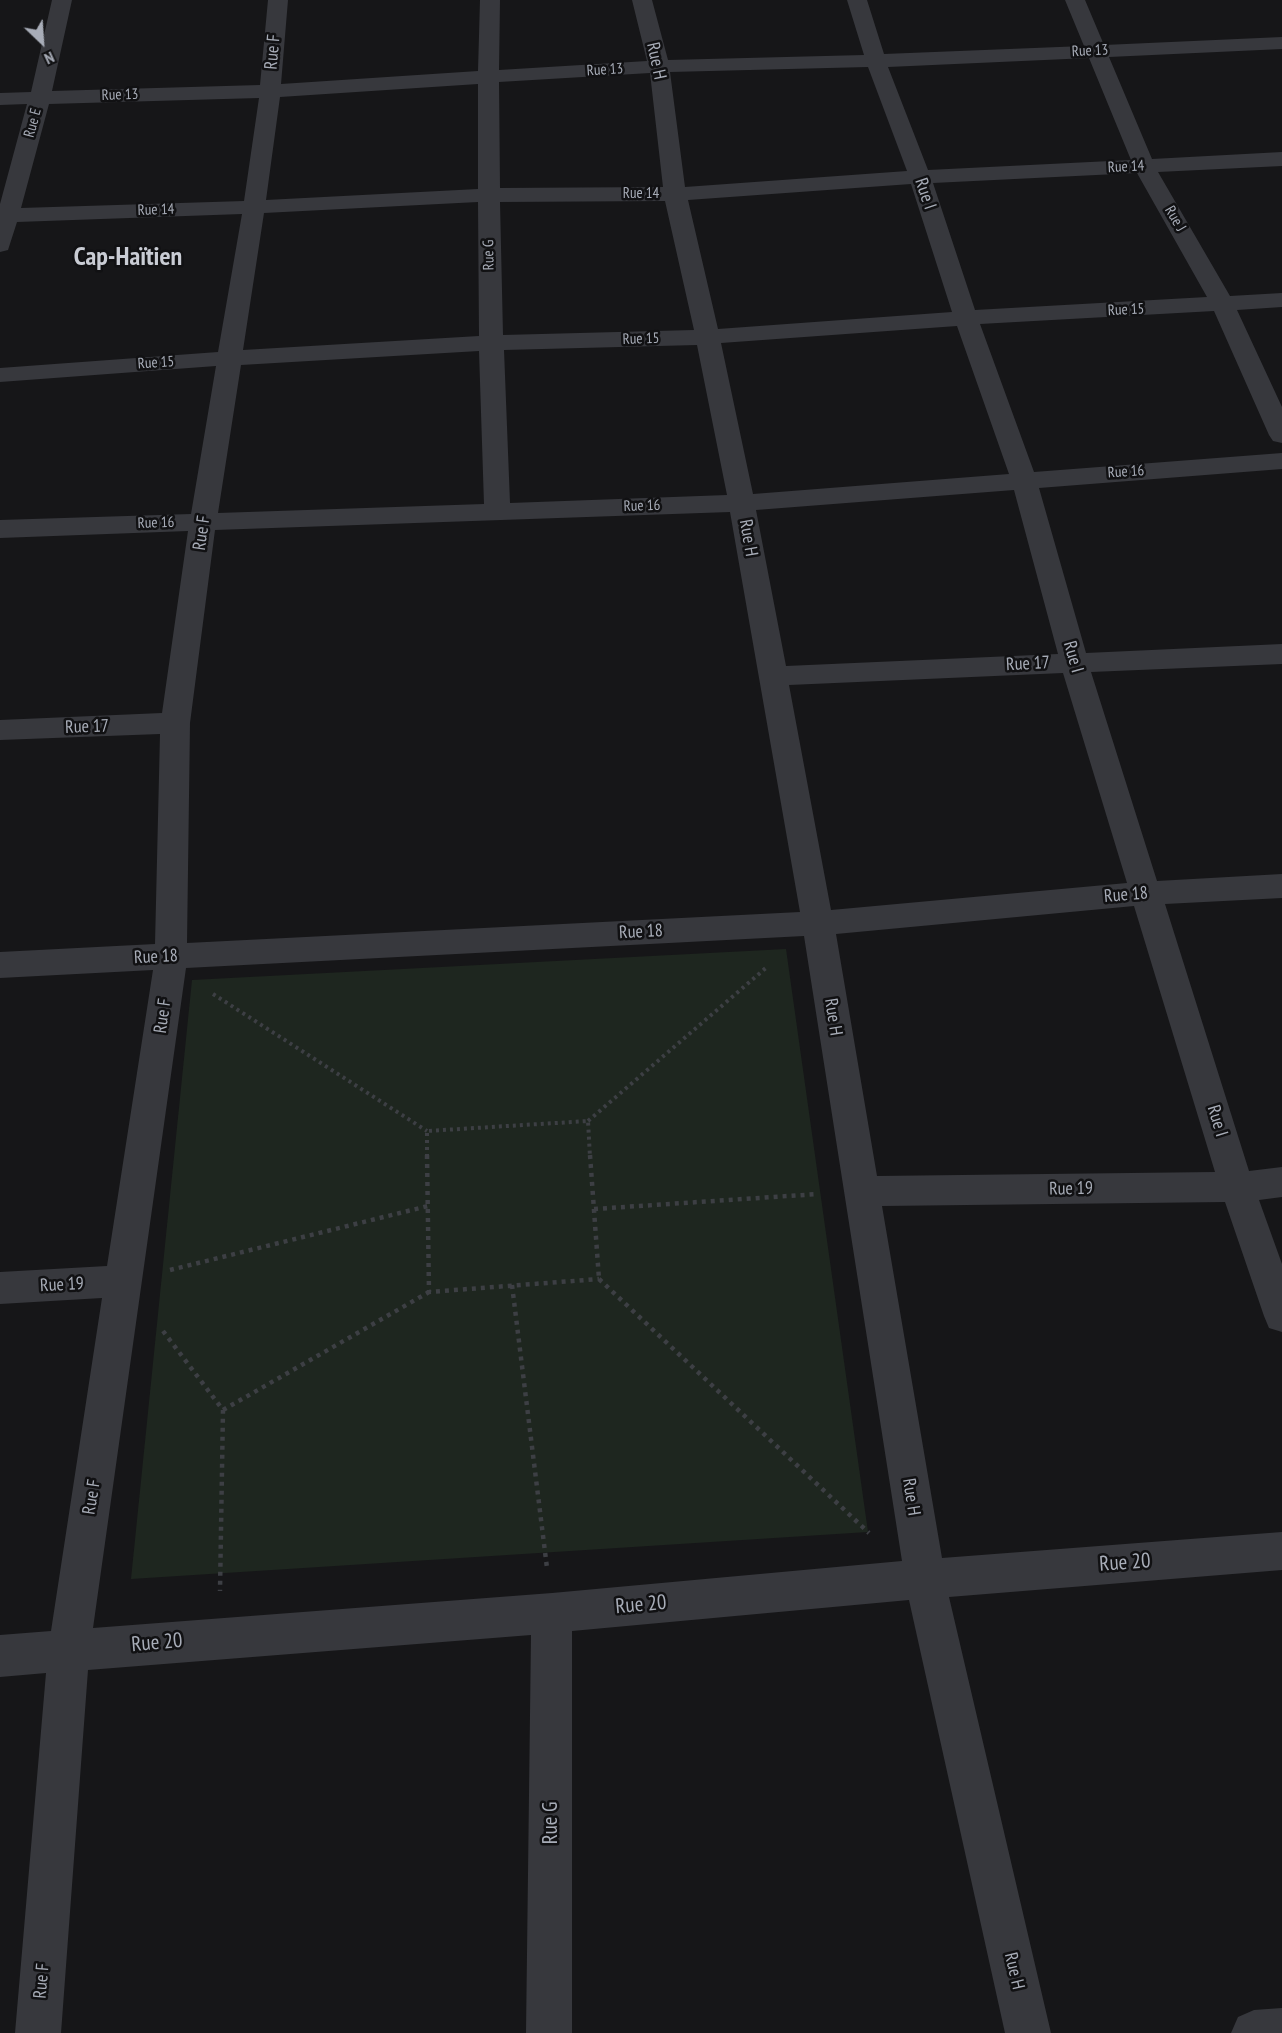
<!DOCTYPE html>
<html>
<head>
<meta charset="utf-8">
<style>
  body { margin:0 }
  #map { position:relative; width:1282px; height:2033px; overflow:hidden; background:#161618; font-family:"PT Sans Narrow",sans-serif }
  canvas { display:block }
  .north { position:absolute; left:12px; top:12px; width:60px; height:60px; -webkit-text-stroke:4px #111113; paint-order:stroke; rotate:155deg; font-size:16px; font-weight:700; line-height:24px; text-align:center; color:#a8adb8 }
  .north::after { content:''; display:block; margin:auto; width:21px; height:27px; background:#a8adb8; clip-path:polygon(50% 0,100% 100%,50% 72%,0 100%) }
</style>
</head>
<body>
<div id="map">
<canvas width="1282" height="2033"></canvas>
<div class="north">N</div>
</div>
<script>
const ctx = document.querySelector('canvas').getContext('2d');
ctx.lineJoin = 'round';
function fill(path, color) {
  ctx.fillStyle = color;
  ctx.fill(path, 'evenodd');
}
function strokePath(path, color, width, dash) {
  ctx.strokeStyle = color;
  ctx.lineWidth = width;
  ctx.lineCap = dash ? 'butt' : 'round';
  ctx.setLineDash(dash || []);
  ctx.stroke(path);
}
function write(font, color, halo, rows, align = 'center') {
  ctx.font = font + ' "PT Sans Narrow",sans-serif';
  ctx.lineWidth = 5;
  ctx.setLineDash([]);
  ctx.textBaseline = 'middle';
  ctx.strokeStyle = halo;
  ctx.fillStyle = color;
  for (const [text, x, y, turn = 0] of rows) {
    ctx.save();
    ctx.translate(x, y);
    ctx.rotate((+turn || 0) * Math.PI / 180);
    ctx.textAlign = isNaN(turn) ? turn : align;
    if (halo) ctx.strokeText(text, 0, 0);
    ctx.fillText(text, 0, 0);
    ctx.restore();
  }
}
const green = new Path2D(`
  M 786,949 L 868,1532 L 131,1579 L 192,980 Z`);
const pathFar1 = new Path2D(`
  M 213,994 L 427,1131
  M 588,1121 L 767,967
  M 427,1157 L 427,1131 L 588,1121 L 590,1157`);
const path = new Path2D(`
  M 427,1155 L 429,1292 L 599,1279
  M 590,1155 L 599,1279
  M 594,1209 L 818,1194
  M 170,1270 L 428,1206
  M 599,1279 L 869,1533
  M 512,1285 L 547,1568
  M 163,1331 L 223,1410 L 220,1591
  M 223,1410 L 429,1292`);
const minor = new Path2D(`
  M 52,0 L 72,0 L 52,91 L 260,85 L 268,0 L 288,0 L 281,84 L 478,71 L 480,0 L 500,0 L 499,70 L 647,61 L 632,0 L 652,0 L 668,60 L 864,55 L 847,0 L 867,0 L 884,54 L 1084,46 L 1065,0 L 1085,0 L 1104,45 L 1282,37 L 1282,49 L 1109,57 L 1152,159 L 1282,152 L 1282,166 L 1158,172 L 1230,296 L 1282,293 L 1282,307 L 1237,310 L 1282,407 L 1282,443 L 1273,441 L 1269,435 L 1214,311 L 980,324 L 1034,472 L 1282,453 L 1282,469 L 1039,488 L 1086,653 L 1282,644 L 1282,664 L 1091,672 L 1157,881 L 1282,874 L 1282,898 L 1165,904 L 1249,1171 L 1282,1167 L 1282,1197 L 1259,1200 L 1282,1264 L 1282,1332 L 1269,1328 L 1264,1316 L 1225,1202 L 882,1206 L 942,1558 L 1282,1532 L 1282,1570 L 949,1597 L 1051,2033 L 1005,2033 L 909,1600 L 572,1631 L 572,2033 L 526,2033 L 531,1635 L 88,1670 L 61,2033 L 15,2033 L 46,1673 L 0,1677 L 0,1635 L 51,1631 L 102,1298 L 0,1304 L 0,1272 L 107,1266 L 153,970 L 0,978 L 0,952 L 155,944 L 160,734 L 0,740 L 0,720 L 162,713 L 188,531 L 0,538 L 0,520 L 191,514 L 216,366 L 0,382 L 0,368 L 218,352 L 242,214 L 17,222 L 8,250 L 0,252 L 0,204 L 27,104 L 0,105 L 0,93 L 31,92 ZM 1089,58 L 1131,160 L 928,170 L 888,67 ZM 868,67 L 907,171 L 685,187 L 670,72 ZM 650,73 L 663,187 L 500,188 L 499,82 ZM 478,84 L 478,189 L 266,200 L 280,97 ZM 259,98 L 244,201 L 21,208 L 49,104 ZM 1137,173 L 1207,297 L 975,310 L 933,183 ZM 911,184 L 952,312 L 718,329 L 688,200 ZM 665,201 L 694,330 L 503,335 L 500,202 ZM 478,202 L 479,336 L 243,350 L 264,213 ZM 957,326 L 1009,474 L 753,494 L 721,343 ZM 697,345 L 727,495 L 510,503 L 504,350 ZM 479,351 L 484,504 L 218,513 L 241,365 ZM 1014,490 L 1058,654 L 786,666 L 756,510 ZM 730,512 L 800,912 L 187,943 L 190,723 L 215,530 ZM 1063,673 L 1127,883 L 831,910 L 789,685 ZM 1134,906 L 1215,1172 L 877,1176 L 836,934 ZM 804,936 L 902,1561 L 552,1593 L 93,1628 L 186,968 Z
  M 1282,2008 L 1282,2033 L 1231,2033 L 1238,2017 L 1254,2010 Z`);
const farStreetnames = [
  ["Rue 13",1090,51,-3],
  ["Rue 13",605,70,-4],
  ["Rue 13",120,95,-2],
  ["Rue E",33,123,-75],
  ["Rue 14",1126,167,-3],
  ["Rue 14",641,194],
  ["Rue 14",156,210,-2],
  ["Rue J",1175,219,60],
  ["Rue G",489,255,-91],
  ["Rue 15",1126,310,-3],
  ["Rue 15",641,339,-2],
  ["Rue 15",156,363,-4],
  ["Rue 16",1126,472,-4],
  ["Rue 16",642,506,-2],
  ["Rue 16",156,523,-2]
];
const streetNames = [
  ["Rue F",273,52,-85],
  ["Rue H",656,61,78],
  ["Rue I",925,194,71],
  ["Rue F",202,533,-82],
  ["Rue H",748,538,80],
  ["Rue I",1073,657,74],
  ["Rue 17",1028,664,-3],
  ["Rue 17",87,727,-2],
  ["Rue 18",1126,895,-5],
  ["Rue 18",641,932,-3],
  ["Rue 18",156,957,-3],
  ["Rue F",163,1016,-82],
  ["Rue H",833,1017,81],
  ["Rue I",1217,1121,73],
  ["Rue 19",1071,1189,-1],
  ["Rue 19",62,1285,-3],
  ["Rue F",92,1497,-81],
  ["Rue H",911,1497,81],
  ["Rue H",1014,1971,77],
  ["Rue F",42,1981,-85]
];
const nearStreetnames = [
  ["Rue 20",1125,1563,-4],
  ["Rue 20",641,1605,-5],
  ["Rue 20",157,1643,-5],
  ["Rue G",551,1823,-90]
];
const farTownnames = [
  ["Cap-Haïtien",128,258]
];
fill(green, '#1e261f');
strokePath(pathFar1, '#3d3f44', 4, [3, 4]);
strokePath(path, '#3d3f44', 4.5, [4, 5]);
fill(minor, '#37383d');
write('15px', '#a8adb8', '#111113', farStreetnames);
write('18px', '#a8adb8', '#111113', streetNames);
write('21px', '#a8adb8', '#111113', nearStreetnames);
write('bold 26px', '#c9ccd4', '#111113', farTownnames);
</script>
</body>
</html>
